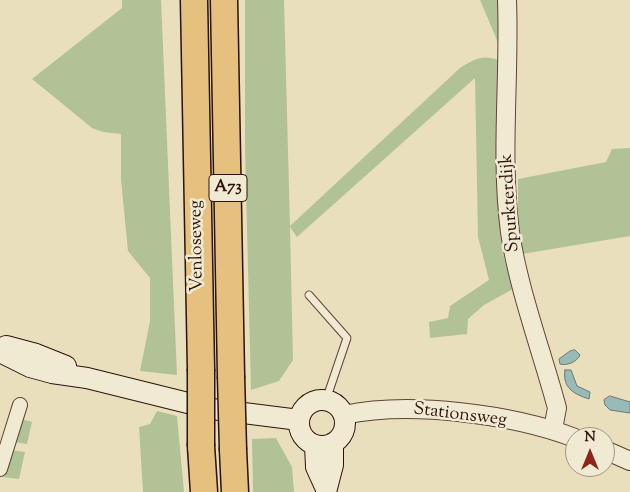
<!DOCTYPE html>
<html>
<head>
<meta charset="utf-8">
<style>
  body { margin:0 }
  #map { position:relative; width:630px; height:492px; overflow:hidden; background:#eadfbc; font-family:"Sorts Mill Goudy",serif }
  canvas { display:block }
  .north { position:absolute; left:565px; top:427px; width:50px; height:50px; box-sizing:border-box; background:#f1ead3; border:1px solid #a29482; border-radius:50%; rotate:0deg; font-size:14px; font-weight:700; line-height:20px; text-align:center; color:#2c1209 }
  .north::after { content:''; display:block; margin:auto; width:18px; height:22px; background:#8f2418; clip-path:polygon(50% 0,100% 100%,50% 72%,0 100%) }
</style>
</head>
<body>
<div id="map">
<canvas width="630" height="492"></canvas>
<div class="north">N</div>
</div>
<script>
const ctx = document.querySelector('canvas').getContext('2d');
ctx.lineJoin = 'round';
function fill(path, color) {
  ctx.fillStyle = color;
  ctx.fill(path, 'evenodd');
}
function strokePath(path, color, width, dash) {
  ctx.strokeStyle = color;
  ctx.lineWidth = width;
  ctx.lineCap = dash ? 'butt' : 'round';
  ctx.setLineDash(dash || []);
  ctx.stroke(path);
}
function write(font, color, halo, rows, align = 'center') {
  ctx.font = font + ' "Sorts Mill Goudy",serif';
  ctx.lineWidth = 5;
  ctx.setLineDash([]);
  ctx.textBaseline = 'middle';
  ctx.strokeStyle = halo;
  ctx.fillStyle = color;
  for (const [text, x, y, turn = 0] of rows) {
    ctx.save();
    ctx.translate(x, y);
    ctx.rotate((+turn || 0) * Math.PI / 180);
    ctx.textAlign = isNaN(turn) ? turn : align;
    if (halo) ctx.strokeText(text, 0, 0);
    ctx.fillText(text, 0, 0);
    ctx.restore();
  }
}
const green = new Path2D(`
  M 122,0 L 161,0 L 177,375 L 140,371 L 150,321 L 150,278 L 128,251 L 121,180 L 121,134 L 103,132 L 92,128 L 32,79 L 122,8 Z
  M 245,0 L 284,0 L 290,226 L 460,68 C 474,59 482,54 499,60 L 502,250 L 513,289 L 484,305 L 468,319 L 467,334 L 430,338 L 429,322 L 448,318 L 450,306 L 489,280 L 478,237 L 475,78 L 297,237 L 290,227 L 293,360 L 279,381 L 251,390 L 245,149 Z
  M 480,0 L 498,0 L 499,45 Z
  M 630,148 L 630,236 L 522,254 L 518,241 L 518,179 L 606,162 L 612,149 Z
  M 157,411 L 177,416 L 184,492 L 143,492 L 139,427 L 150,424 Z
  M 21,419 L 32,422 L 27,444 L 13,442 Z
  M 276,438 L 292,467 L 294,492 L 253,492 L 252,439 Z
  M 10,450 L 25,452 L 19,479 L 2,477 Z`);
const water = new Path2D(`
  M 575,350 L 580,355 C 577,362 567,366 560,364 L 559,359 L 570,351 Z
  M 565,370 L 571,370 L 577,386 L 590,392 L 589,399 C 574,394 562,388 565,370 Z
  M 610,396 L 630,402 L 630,413 L 610,410 L 605,405 L 604,400 Z`);
const service = new Path2D(`
  M 309,295 L 347,338 L 326,400`);
const minor = new Path2D(`
  M 0,469 L 20,405`);
const tertiary = new Path2D(`
  M 507,0 C 510,77 500,155 510,232 C 518,288 542,352 557,408 L 553,429
  M 344,415 C 410,401 512,414 575,438
  M 605,450 L 630,461`);
const secondary = new Path2D(`
  M 6,346 L 36,354 L 66,366
  M 0,352 L 30,367 L 52,373 L 87,378 L 212,409 L 299,420
  M299 423a23 23 0 1 1 46 0a23 23 0 1 1-46 0Z
  M 315,445 L 316,467 L 326,489
  M 326,492 L 333,465 L 333,443`);
const motorway = new Path2D(`
  M 194,0 L 201,369
  M 224,0 L 231,376
  M 201,446 L 204,492
  M 233,450 L 235,492`);
const motorwayBridge = new Path2D(`
  M 201,369 L 201,446
  M 231,376 L 233,450`);
const shields = [
  [228,188,38]
];
const shieldNames = [
  ["A73",228,188]
];
const streetNames = [
  ["Spurkterdijk",511,203,-94],
  ["Venloseweg",198,246,-91],
  ["Stationsweg",460,416,7]
];
fill(green, '#b1c396');
fill(water, '#99bbb7');
strokePath(water, '#6d7771', 1);
strokePath(service, '#5c4536', 9);
strokePath(minor, '#5c4536', 16);
strokePath(tertiary, '#5c4536', 20);
strokePath(secondary, '#2c1209', 22);
strokePath(motorway, '#2c1209', 29);
strokePath(service, '#f1ead3', 7);
strokePath(minor, '#f1ead3', 14);
strokePath(tertiary, '#f1ead3', 18);
strokePath(secondary, '#f1ead3', 20);
strokePath(motorway, '#e5c07e', 26);
strokePath(motorwayBridge, '#2c1209', 29, []);
strokePath(motorwayBridge, '#e5c07e', 26);
for (const [x, y, w] of shields) {
  const box = new Path2D();
  box.roundRect(x - w / 2, y - 13.5, w, 27, 4);
  ctx.fillStyle = '#f1ead3';
  ctx.fill(box);
  strokePath(box, '#2c1209', 1);
}
write('bold 16px', '#2c1209', null, shieldNames);
write('18px', '#2c1209', '#f1ead3', streetNames);
</script>
</body>
</html>
